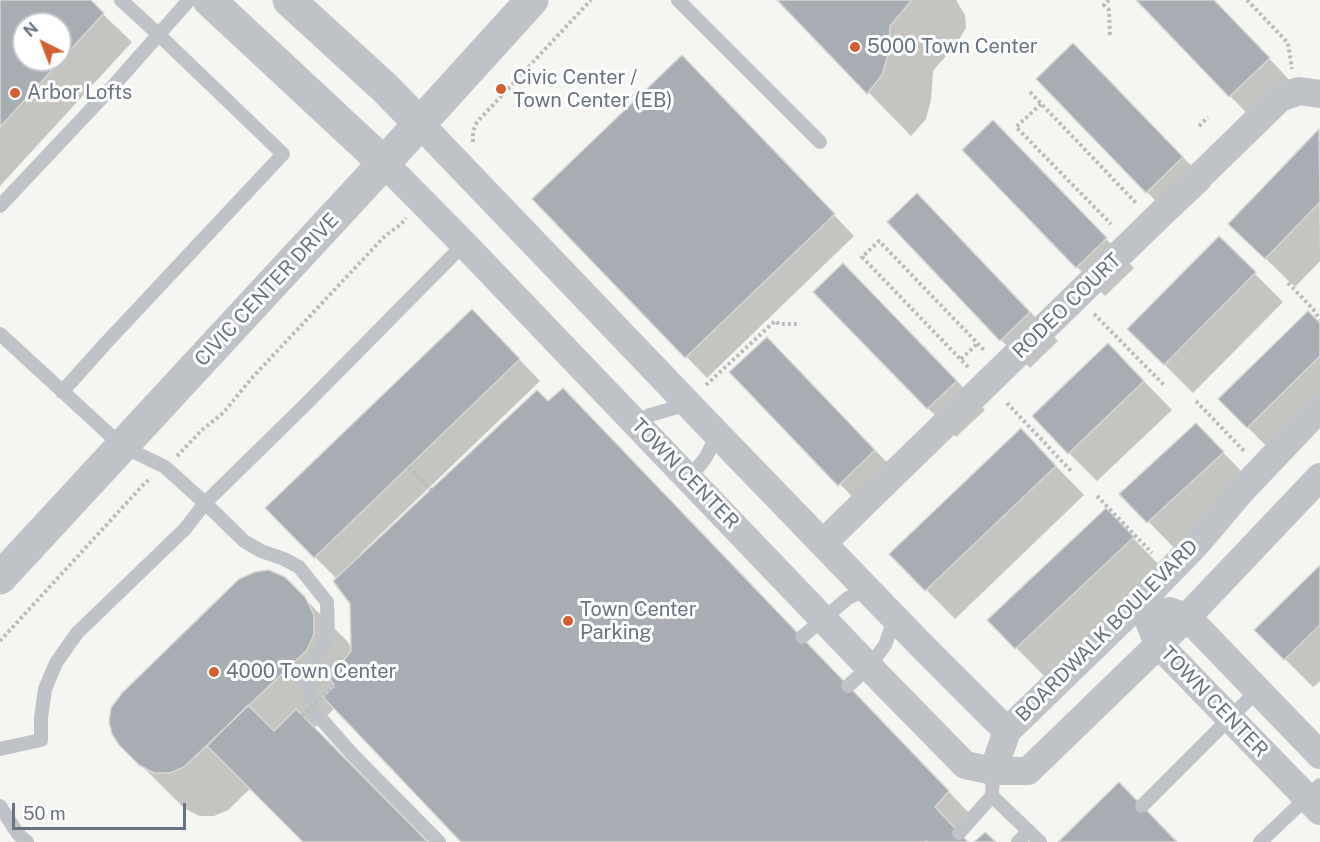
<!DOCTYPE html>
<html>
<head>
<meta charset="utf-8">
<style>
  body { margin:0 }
  #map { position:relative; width:1320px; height:842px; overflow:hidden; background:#f5f5f2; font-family:"Public Sans",sans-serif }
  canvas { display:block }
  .north { position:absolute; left:12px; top:12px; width:60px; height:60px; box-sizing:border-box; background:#fff; border:2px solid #c2c7cd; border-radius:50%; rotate:318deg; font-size:16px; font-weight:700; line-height:24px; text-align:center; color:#677481 }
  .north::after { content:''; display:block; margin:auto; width:21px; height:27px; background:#d55f32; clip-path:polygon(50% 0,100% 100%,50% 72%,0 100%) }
  .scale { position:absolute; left:12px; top:803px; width:174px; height:27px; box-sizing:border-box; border:3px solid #677481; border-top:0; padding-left:8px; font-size:18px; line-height:21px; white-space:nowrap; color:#677481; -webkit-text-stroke:4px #fff; paint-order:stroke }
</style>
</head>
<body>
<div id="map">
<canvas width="1320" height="842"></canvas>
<div class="north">N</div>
<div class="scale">50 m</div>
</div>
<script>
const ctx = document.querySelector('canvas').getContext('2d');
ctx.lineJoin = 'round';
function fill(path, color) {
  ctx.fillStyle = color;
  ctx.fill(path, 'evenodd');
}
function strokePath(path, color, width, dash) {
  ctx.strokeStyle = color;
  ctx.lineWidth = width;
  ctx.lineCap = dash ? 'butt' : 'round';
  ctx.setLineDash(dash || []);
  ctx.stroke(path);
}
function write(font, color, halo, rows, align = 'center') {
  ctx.font = font + ' "Public Sans",sans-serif';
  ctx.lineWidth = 6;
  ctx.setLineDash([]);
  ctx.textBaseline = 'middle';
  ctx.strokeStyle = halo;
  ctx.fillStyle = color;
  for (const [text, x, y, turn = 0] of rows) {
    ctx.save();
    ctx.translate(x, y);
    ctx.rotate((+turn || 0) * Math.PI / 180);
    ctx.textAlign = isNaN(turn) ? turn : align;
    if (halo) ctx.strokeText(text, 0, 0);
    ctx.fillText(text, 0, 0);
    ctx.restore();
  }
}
const shadow = new Path2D(`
  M 0,0 L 88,0 L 132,42 L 0,186 ZM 24,24 L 60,24 L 60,60 L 24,60 Z
  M 779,0 L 956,0 L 965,15 L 966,28 L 957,43 L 933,71 L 931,100 L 926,119 L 911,136 Z
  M 1138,0 L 1214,0 L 1297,88 L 1258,125 Z
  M 1102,74 L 1211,186 L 1175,220 L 1147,192 Z
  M 703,78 L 854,236 L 707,378 L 535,199 Z
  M 1319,132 L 1320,261 L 1295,287 L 1230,224 Z
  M 1022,151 L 1134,268 L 1105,296 L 1077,267 Z
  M 946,223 L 1058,341 L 1030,368 L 1001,340 Z
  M 1219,238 L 1283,302 L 1193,393 L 1129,329 Z
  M 815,292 L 872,293 L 985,410 L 956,437 Z
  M 1320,325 L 1320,413 L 1276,456 L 1220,399 Z
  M 493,332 L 540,381 L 360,554 L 362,556 L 548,403 L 584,410 L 969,813 L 954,829 L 967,842 L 464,842 L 335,708 L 313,729 L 426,842 L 305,842 L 251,788 L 228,810 L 214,816 L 199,816 L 184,808 L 120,744 L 284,578 L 348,642 L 353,652 L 351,604 L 337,579 L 315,557 Z
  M 795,367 L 903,479 L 868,513 L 732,372 Z
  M 1137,374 L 1172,410 L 1097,481 L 1069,453 Z
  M 1196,425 L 1251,481 L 1177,551 L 1122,494 Z
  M 1049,459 L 1084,495 L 955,619 L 891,554 Z
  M 1106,510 L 1161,567 L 1045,677 L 989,620 Z
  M 1320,567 L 1320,681 L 1313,687 L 1256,630 Z`);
const building = new Path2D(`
  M 0,0 L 91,0 L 104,13 L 0,127 ZM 24,24 L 60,24 L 60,60 L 24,60 Z
  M 777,0 L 912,0 L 890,26 L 888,55 L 882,75 L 867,94 Z
  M 1136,0 L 1214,0 L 1270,58 L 1229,97 Z
  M 1073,43 L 1183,157 L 1146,193 L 1036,79 Z
  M 682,55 L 835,214 L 685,358 L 532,199 Z
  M 993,120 L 1107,238 L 1076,268 L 962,150 Z
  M 1319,129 L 1320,202 L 1265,259 L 1228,224 Z
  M 917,193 L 1030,312 L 1000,341 L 887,222 Z
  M 1219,236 L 1256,272 L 1164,365 L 1127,329 Z
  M 843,263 L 957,381 L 927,409 L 813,292 Z
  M 472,309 L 520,359 L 314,558 L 265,508 Z
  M 1308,311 L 1320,323 L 1320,356 L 1247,428 L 1218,399 Z
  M 767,337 L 875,450 L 838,486 L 729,372 Z
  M 1108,343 L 1144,381 L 1068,454 L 1032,416 Z
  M 563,388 L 949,791 L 935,807 L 968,842 L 928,842 L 926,841 L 925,842 L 461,842 L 323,697 L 334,686 L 330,678 L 351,651 L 350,604 L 333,581 L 537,390 L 548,401 Z
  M 1196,423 L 1224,452 L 1147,523 L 1119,494 Z
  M 1021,428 L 1056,466 L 925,591 L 889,554 Z
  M 1106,508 L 1134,537 L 1015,649 L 987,620 Z
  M 1320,565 L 1320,625 L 1284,660 L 1254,630 Z
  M 269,570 L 285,577 L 305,597 L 314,615 L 314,634 L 307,650 L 184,767 L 170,773 L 154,773 L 139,765 L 119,745 L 112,734 L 109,722 L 111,708 L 122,693 L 239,579 L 255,572 Z
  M 248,705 L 274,731 L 296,709 L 428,842 L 303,842 L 207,746 Z
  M 1119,782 L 1177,842 L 1058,842 Z
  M 985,832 L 996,842 L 974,842 Z`);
const path = new Path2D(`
  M 1109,0 L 1104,5 L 1109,10 L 1110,37
  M 1247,0 L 1288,43 L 1292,69
  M 1030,92 L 1137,204
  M 1041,104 L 1016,127 L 1111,224
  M 1199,126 L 1208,117
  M 473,142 L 473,131 L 477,122 L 591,0
  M 1288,283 L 1313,309 L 1320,320
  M 1094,314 L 1165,386
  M 961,359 L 978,343
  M 968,367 L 862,257 L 879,241 L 984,350
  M 706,385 L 775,321 L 779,324 L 800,324
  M 1196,401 L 1244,451
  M 1007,403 L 1073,473
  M 177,456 L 202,430 L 223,413 L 251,379 L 382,239 C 390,231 400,227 406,218
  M 409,467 L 431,490
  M 1097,496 L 1152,553
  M 0,641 L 143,485 L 151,478`);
const service = new Path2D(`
  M 678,0 L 820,142
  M 0,206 L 115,84 L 189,0
  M 0,334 L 122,446 L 165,467 L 205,503 L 244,541 L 261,551 L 284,559 L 299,567 L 327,602 L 328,638 L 310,668 L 307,681 L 311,698
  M 62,392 L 105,344 L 283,154 L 158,34 L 121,0
  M 636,424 L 650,415 L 688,404
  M 688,478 C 704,461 709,456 716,433
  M 802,637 L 848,598 L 867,589
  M 848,686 L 869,667 L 885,645 L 895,617
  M 315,712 L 352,754 L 439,842
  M 0,749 L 41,740 L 41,718 L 45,689 L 56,663 L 77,633 L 185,529 L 205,503 L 305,405 L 464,244
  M 992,796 L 1040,842
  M 0,806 L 18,834 L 27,842
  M 1142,806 L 1257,691
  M 959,833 L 992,796 L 993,771
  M 1018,842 L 1029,831
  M 1260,842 L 1320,785`);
const minor = new Path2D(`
  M 420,124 L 716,433 L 919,643 L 1007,731
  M 384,163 L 464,244 L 869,667 L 965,765 L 993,771
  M 1320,408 L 1242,490 L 1198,542 L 1141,601 L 1007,731 L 993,771 L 1028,771 L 1187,617 L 1320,477
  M 823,543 L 1280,98 L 1299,91 L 1320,94
  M 1141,601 L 1158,644 L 1320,811
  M 1169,611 L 1187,617 L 1320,755`);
const tertiary = new Path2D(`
  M 209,0 L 384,163
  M 289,0 L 385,88 L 420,124
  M 0,578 L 384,163 L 532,0`);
const pathBridge = new Path2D(`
  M 302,716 L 334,686`);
const markers = [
  [855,47,6,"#d55f32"],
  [501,89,6,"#d55f32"],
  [15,93,6,"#d55f32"],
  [568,621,6,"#d55f32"],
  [214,672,6,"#d55f32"]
];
const poiNames = [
  ["5000 Town Center",867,47],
  ["Civic Center /",513,78],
  ["Town Center (EB)",513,101],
  ["Arbor Lofts",27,93],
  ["Town Center",580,610],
  ["Parking",580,633],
  ["4000 Town Center",226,672]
];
const streetNames = [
  ["CIVIC CENTER DRIVE",267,290,-47],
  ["RODEO COURT",1067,306,-44],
  ["TOWN CENTER",685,474,46],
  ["BOARDWALK BOULEVARD",1107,631,-45],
  ["TOWN CENTER",1214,702,46]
];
fill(shadow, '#0003');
fill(building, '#a7adb3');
strokePath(building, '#d7d7d5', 1.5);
strokePath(path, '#b9bbbe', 4, [3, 3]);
strokePath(service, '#bfc2c6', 14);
strokePath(minor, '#bfc2c6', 28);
strokePath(tertiary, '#bfc2c6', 33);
strokePath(pathBridge, '#b9bbbe', 4, [3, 3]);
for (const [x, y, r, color] of markers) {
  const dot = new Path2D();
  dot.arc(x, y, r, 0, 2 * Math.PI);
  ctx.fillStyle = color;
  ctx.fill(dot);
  strokePath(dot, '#fff', 2);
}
write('20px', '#677481', '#fff', poiNames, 'left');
write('20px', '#677481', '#fff', streetNames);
</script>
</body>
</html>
